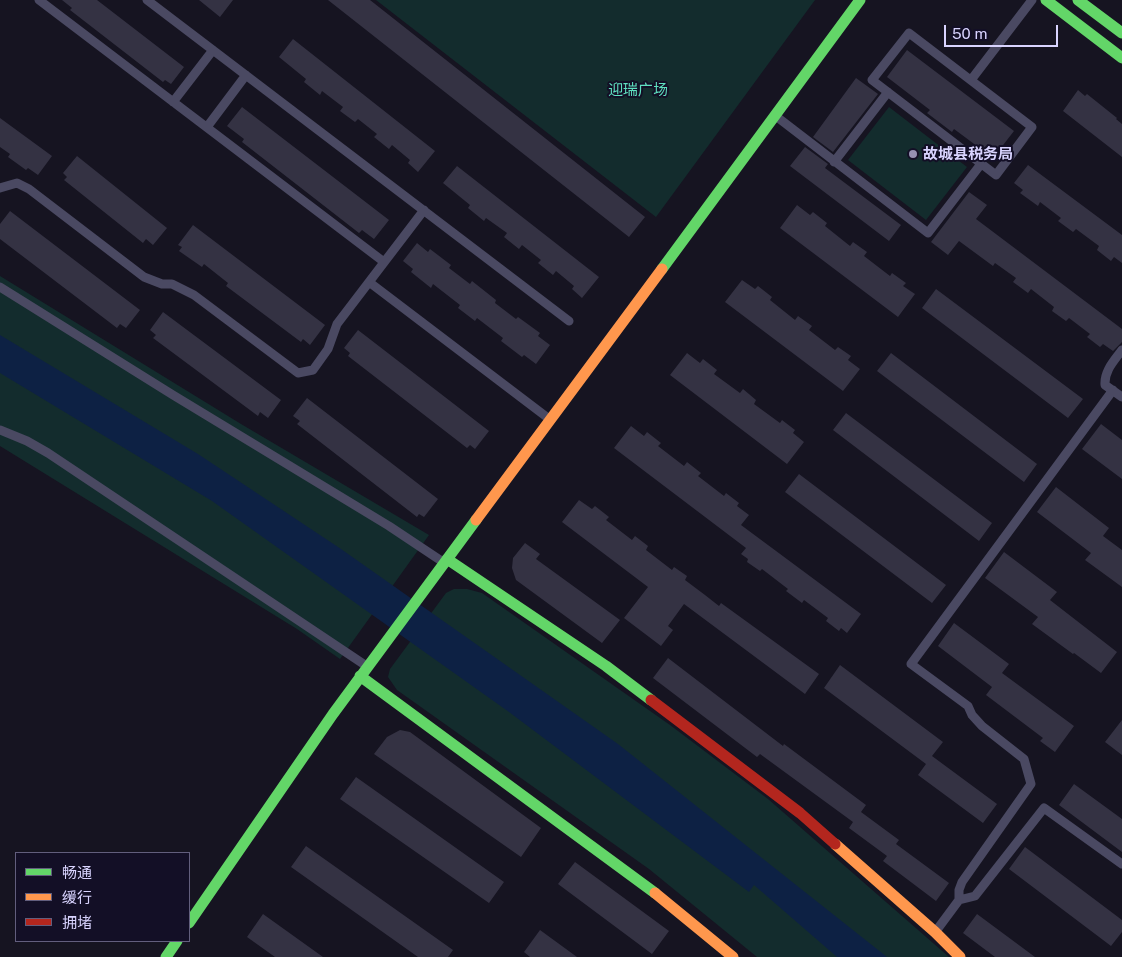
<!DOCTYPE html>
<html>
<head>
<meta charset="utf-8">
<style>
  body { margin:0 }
  #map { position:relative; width:1122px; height:957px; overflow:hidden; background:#161421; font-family:"Public Sans","Noto Sans SC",sans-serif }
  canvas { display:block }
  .legend { position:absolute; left:15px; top:852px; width:175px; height:90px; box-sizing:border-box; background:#130f26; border:1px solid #625e7d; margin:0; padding:6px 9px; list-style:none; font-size:15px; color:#d9d4ff }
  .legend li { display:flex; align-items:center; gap:10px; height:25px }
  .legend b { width:25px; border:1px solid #625e7d }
  .scale { position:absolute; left:944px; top:25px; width:114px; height:22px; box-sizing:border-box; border:2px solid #d9d4ff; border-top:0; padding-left:6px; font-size:15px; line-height:18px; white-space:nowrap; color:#d9d4ff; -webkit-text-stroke:4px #130f26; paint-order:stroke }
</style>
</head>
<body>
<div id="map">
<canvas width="1122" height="957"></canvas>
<ul class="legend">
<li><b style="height:6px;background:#63d668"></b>畅通</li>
<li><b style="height:6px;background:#ff974d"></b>缓行</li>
<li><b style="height:6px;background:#b3261e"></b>拥堵</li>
</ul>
<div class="scale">50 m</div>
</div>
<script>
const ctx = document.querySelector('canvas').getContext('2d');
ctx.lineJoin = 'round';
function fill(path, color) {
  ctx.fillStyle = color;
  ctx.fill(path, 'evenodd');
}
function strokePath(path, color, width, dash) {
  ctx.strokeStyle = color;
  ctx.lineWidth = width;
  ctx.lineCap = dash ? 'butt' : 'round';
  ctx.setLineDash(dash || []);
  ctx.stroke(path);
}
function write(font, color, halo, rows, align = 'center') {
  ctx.font = font + ' "Public Sans","Noto Sans SC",sans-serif';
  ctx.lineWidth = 4;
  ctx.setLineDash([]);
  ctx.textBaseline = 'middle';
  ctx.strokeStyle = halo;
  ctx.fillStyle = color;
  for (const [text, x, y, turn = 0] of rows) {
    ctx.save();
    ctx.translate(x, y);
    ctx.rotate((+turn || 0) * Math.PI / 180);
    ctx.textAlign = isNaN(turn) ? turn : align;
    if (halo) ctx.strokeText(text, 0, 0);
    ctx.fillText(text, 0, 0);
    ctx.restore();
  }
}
const green = new Path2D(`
  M 376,0 L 815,0 L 656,217 Z
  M 889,107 L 967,167 L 926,220 L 848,160 Z
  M 0,276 L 241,424 L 429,535 L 340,659 L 297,629 L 0,446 Z
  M 454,589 L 467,589 L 482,593 L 670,725 L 768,799 L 949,957 L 757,957 L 649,869 L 397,690 L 388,677 L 390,669 L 446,593 Z`);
const water = new Path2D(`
  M 0,335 L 198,454 L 341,549 L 618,744 L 887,957 L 837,957 L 754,885 L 749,892 L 509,712 L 212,501 L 0,373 Z`);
const building = new Path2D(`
  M 62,0 L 97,0 L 184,67 L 171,84 L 165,80 L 163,82 L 70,10 L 72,8 Z
  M 199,0 L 233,0 L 220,17 Z
  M 328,0 L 370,0 L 645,217 L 629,237 Z
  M 293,39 L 435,151 L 418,172 L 408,163 L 410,160 L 392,145 L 389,149 L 374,137 L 377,134 L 358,119 L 355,122 L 340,111 L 343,107 L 322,91 L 320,95 L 304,82 L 306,79 L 279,57 Z
  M 907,50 L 1014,131 L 993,158 L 954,129 L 952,132 L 927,113 L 930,110 L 887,77 Z
  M 856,78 L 878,94 L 833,152 L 813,137 Z
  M 1078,90 L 1085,96 L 1087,94 L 1117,118 L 1116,119 L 1122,124 L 1122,157 L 1063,111 Z
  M 242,107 L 389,220 L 374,239 L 362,230 L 359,233 L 242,142 L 244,139 L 227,126 Z
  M 0,118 L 52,156 L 38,175 L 28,168 L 26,170 L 8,157 L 10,154 L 0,147 Z
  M 805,147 L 828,164 L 825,168 L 901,225 L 889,241 L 790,166 Z
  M 77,156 L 167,228 L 153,245 L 146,239 L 143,243 L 64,180 L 67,177 L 63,173 Z
  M 1028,165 L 1122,235 L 1122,263 L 1114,257 L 1111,261 L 1097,250 L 1099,246 L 1076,229 L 1073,232 L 1058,221 L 1061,218 L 1040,202 L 1038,206 L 1020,193 L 1023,190 L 1014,183 Z
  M 457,166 L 599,277 L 582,298 L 572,289 L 574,286 L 556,271 L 553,275 L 538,263 L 541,260 L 522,245 L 519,249 L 504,237 L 507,233 L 486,218 L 484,221 L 468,208 L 470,205 L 443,183 Z
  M 969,192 L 987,205 L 976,219 L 1122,329 L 1122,342 L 1113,351 L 1103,344 L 1100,347 L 1087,337 L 1090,334 L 1069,318 L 1066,321 L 1052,311 L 1054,307 L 1031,289 L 1028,293 L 1013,282 L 1016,278 L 995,263 L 993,266 L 959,241 L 948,255 L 931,242 Z
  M 797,205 L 810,215 L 813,212 L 827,223 L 825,226 L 850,246 L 853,242 L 867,252 L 864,256 L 890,276 L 892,273 L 906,283 L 903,286 L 915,294 L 898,317 L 780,228 Z
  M 10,211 L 140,310 L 126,328 L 120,324 L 117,328 L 0,239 L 0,224 Z
  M 193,225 L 325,325 L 310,345 L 303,339 L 301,342 L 226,286 L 228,283 L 204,264 L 202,267 L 179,251 L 182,247 L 178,245 Z
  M 417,243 L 428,252 L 430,249 L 451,265 L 449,268 L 470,284 L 472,281 L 496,300 L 495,303 L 516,319 L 518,317 L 540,333 L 538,336 L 550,345 L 536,364 L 524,355 L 522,357 L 501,341 L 503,338 L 477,318 L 475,321 L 458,308 L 460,305 L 433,284 L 431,288 L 411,272 L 413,269 L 403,261 Z
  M 742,280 L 755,289 L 758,286 L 772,297 L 770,300 L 795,320 L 798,316 L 812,326 L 809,330 L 835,350 L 838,347 L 851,356 L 848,360 L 860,369 L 843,391 L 725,302 Z
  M 936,289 L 1083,399 L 1068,418 L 922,308 Z
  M 163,312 L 281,400 L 268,418 L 260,412 L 258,416 L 153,338 L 156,335 L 150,330 Z
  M 358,330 L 489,431 L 475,449 L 470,445 L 467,448 L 348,356 L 350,353 L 344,348 Z
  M 687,353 L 700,363 L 703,359 L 717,370 L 714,374 L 740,393 L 743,389 L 756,400 L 754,404 L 780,423 L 782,420 L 795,430 L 793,433 L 804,442 L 787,464 L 670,375 Z
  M 891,353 L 1037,464 L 1024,482 L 877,371 Z
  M 307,398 L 438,499 L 424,517 L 419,514 L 417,517 L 297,424 L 300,421 L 293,416 Z
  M 846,413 L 992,523 L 979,541 L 833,430 Z
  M 1101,424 L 1122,440 L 1122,479 L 1082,449 Z
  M 631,426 L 644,436 L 647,432 L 661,443 L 658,446 L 684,466 L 687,462 L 701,473 L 698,476 L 724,496 L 726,493 L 739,503 L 737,506 L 749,515 L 741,525 L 861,614 L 847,633 L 841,628 L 839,631 L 826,621 L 828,618 L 804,600 L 802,603 L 786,591 L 788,589 L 762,569 L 760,571 L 747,562 L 748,559 L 741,554 L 746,548 L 614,448 Z
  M 799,474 L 946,585 L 932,603 L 785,492 Z
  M 1056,487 L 1109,528 L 1103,536 L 1122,550 L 1122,587 L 1085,560 L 1091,553 L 1037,512 Z
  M 579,500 L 592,509 L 595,506 L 609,517 L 606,520 L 632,540 L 635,536 L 648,546 L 646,550 L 672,570 L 674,567 L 687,576 L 685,580 L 705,595 L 719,606 L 721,603 L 819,674 L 805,694 L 684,604 L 668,626 L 673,630 L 661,646 L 624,618 L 648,587 L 562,522 Z
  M 525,543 L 540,554 L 536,559 L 620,620 L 602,643 L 516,580 L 512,568 L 513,558 Z
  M 1004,552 L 1057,592 L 1050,600 L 1117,652 L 1101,673 L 1074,653 L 1073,654 L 1032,624 L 1038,617 L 985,578 Z
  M 954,623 L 1009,664 L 1002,673 L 1074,726 L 1055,752 L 1040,741 L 1043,738 L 986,695 L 992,687 L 938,646 Z
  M 668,658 L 783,746 L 784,744 L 866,805 L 861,812 L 899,840 L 896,844 L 949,883 L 936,901 L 883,861 L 887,856 L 849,828 L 853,822 L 760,754 L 757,757 L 653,678 Z
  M 840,665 L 943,742 L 932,756 L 997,804 L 983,823 L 918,775 L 926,764 L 824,688 Z
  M 1122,720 L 1122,755 L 1105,742 Z
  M 400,730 L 410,732 L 541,828 L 521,857 L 374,754 L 387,737 Z
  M 356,777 L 504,882 L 489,903 L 340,799 Z
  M 1074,784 L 1122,819 L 1122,852 L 1059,805 Z
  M 306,846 L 453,950 L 448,957 L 418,957 L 291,867 Z
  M 1025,847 L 1122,920 L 1122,932 L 1111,946 L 1009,869 Z
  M 575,862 L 669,931 L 652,954 L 558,884 Z
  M 263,914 L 323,957 L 275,957 L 247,937 Z
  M 977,914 L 1035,957 L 995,957 L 963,933 Z
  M 540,930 L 577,957 L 530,957 L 524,952 Z`);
const lane = new Path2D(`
  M 39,0 L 384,262
  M 147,0 L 569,321
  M 909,33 L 1032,127 L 996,175 L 872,80 Z
  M 971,80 L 1032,0
  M 173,102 L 213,50
  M 777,117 L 928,233 L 981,164
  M 207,127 L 246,75
  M 834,162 L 888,92
  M 0,188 L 17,183 L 29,189 L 144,277 L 162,284 L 172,284 L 194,295 L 298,373 L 313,370 L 328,349 L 337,324 L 424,210
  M 369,282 L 548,418
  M 0,287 L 173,395 L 389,526 L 443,562
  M 1122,350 C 1114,361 1104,371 1105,385 L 1122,397
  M 0,430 L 27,441 L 48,453 L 365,665
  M 959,900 L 975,896 L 1044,808 L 1122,864
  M 936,931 L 959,900 L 959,890 L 962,882 L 1031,784 L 1024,759 L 982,726 L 972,715 L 968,706 L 911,664 L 1113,390`);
const fast = new Path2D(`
  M 1046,0 L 1122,58
  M 1078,0 L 1122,33
  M 662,269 L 860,0
  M 447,559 L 606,666 L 651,700
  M 360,676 L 655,893
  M 189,923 L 333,714 L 476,520
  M 166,957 L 177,941`);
const slow = new Path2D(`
  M 476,520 L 662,269
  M 835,844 L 935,932 L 960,957
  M 655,893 L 733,957`);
const jam = new Path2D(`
  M 651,700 L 800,813 L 835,844`);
const markers = [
  [913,154,5,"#9591b1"]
];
const parkNames = [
  ["迎瑞广场",638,90]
];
const poiNames = [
  ["故城县税务局",923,154]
];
fill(green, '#132c2d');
fill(water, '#0d2144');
fill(building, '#343243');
strokePath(lane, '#4a4962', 9);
strokePath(fast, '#63d668', 11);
strokePath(slow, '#ff974d', 11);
strokePath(jam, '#b3261e', 11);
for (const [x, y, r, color] of markers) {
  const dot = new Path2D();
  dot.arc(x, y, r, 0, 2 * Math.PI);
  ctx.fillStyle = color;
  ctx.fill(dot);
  strokePath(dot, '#130f26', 2);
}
write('15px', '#5fe0c0', '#130f26', parkNames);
write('bold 15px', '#d9d4ff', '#130f26', poiNames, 'left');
</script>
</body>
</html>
